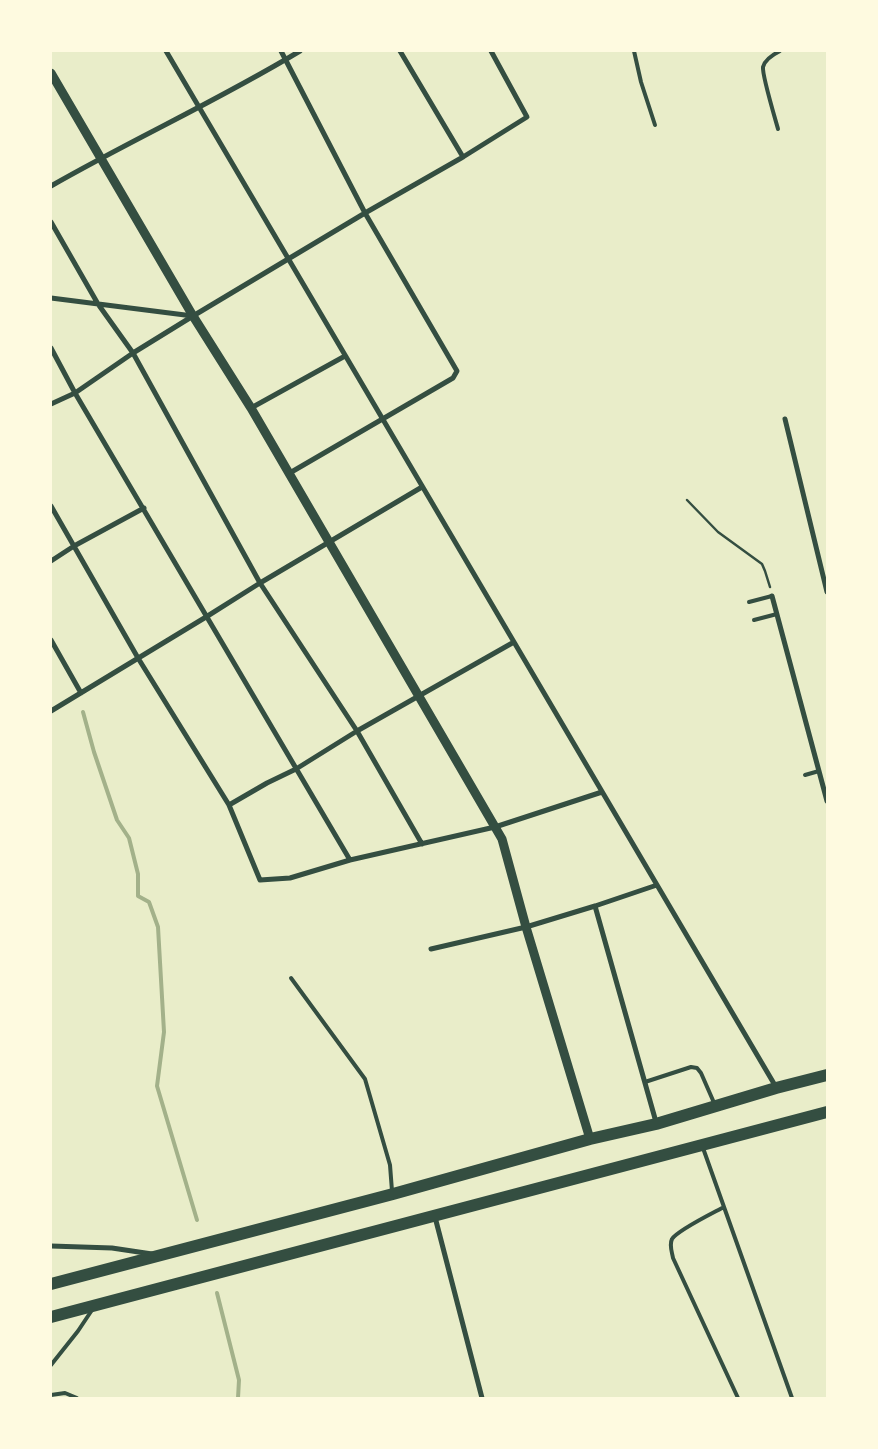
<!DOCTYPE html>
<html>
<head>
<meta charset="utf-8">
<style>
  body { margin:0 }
  #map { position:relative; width:878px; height:1449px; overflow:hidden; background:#e9edc9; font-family:Barlow,sans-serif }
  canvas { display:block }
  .frame { position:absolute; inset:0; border:52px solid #fefae0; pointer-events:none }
</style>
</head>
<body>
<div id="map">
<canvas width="878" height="1449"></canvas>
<div class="frame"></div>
</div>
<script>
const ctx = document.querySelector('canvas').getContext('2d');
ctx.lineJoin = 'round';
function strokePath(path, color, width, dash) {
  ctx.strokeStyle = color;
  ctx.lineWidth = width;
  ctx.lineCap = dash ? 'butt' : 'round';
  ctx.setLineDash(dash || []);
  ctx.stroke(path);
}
const stream = new Path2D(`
  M 83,712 L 94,752 L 117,820 L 129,838 L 138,874 L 138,896 L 149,902 L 158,927 L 164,1032 L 157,1086 L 197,1220
  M 217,1293 L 239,1380 L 238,1398`);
const path = new Path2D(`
  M 687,500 L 718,532 L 762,564 L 765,571 L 770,587`);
const service = new Path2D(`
  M 634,51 L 641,82 L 655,125
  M 778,129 C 775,118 762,75 763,67 C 765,59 774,54 780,51
  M 749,602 L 772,596
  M 754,620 L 777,614
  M 805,775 L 819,771
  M 291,978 L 365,1079 L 390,1165 L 392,1191
  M 645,1082 L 691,1067 L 697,1068 L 701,1073 L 715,1105
  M 703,1148 L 792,1398
  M 724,1207 C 713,1213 678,1230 672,1239 C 669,1245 672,1252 673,1258 L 738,1398
  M 51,1365 L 78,1331 L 92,1310
  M 51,1395 L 65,1393 L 77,1398`);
const minor = new Path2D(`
  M 166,51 L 776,1087
  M 281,51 L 365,213 L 457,371 L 453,378 L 288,474
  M 400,51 L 463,157
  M 51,186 C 133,139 219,100 300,51
  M 51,222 L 98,304 L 133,353 L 260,583 L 357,731 L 422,844
  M 51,298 L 193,316
  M 51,348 L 75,393 L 350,860
  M 51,404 L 75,393 L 133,353 L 193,316 L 365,213 L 463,157 L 527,117 L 491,51
  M 251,408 L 345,356
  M 785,419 L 827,592
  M 51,506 L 138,658 L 229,805 L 260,880 L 290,878 L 350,860 L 495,827 L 602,792
  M 51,561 L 74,546 L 144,508
  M 772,596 L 827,801
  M 51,640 L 81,693
  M 51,711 L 206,617 L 260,583 L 422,487
  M 229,805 L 267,783 L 296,769 L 357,731 L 514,642
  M 595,906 L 656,1122
  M 431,949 L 526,927 L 595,906 L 657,885
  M 435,1217 L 482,1398
  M 51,1246 L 112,1248 L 152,1254`);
const tertiary = new Path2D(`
  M 51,73 L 193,316 L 251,408 L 502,839 L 526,927 L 590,1139`);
const trunk = new Path2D(`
  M 51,1284 L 393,1194 L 590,1139 L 656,1124 L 776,1088 L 827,1075
  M 51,1317 L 827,1112`);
strokePath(stream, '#a3b18a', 4);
strokePath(path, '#344e41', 2.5);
strokePath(service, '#344e41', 4);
strokePath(minor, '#344e41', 5);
strokePath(tertiary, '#344e41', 9);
strokePath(trunk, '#344e41', 12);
</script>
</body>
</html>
